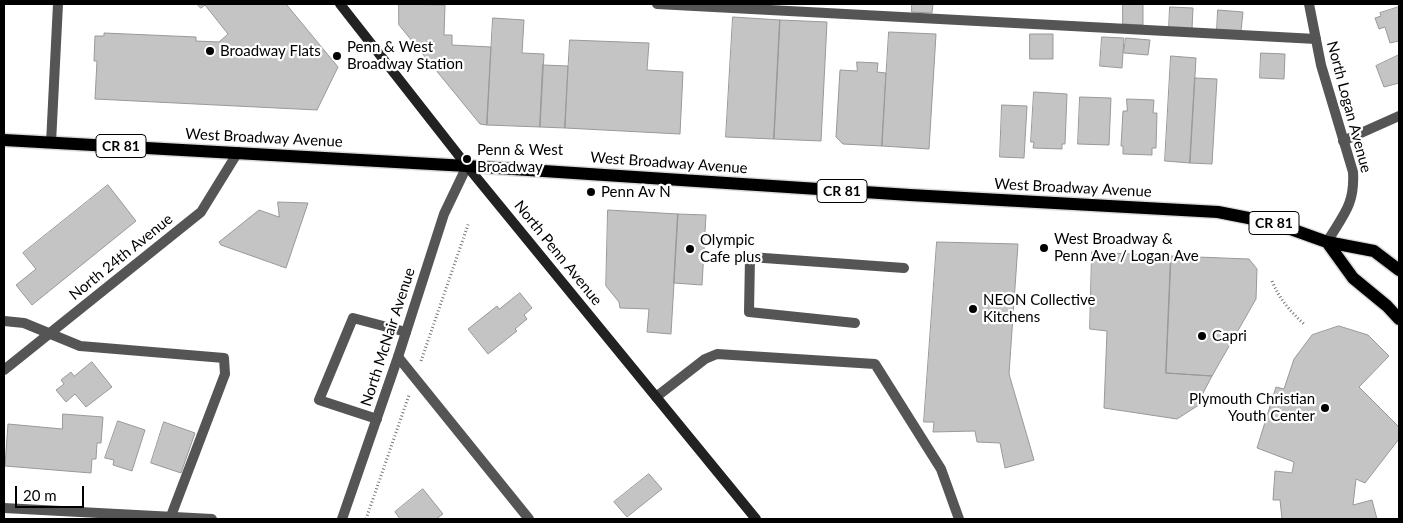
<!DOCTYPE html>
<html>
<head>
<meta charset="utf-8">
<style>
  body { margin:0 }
  #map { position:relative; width:1403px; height:523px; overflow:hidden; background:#fff; font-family:Lato,sans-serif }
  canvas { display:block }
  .frame { position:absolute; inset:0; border:5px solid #000; pointer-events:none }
  .scale { position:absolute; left:15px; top:486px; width:69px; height:22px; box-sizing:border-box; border:2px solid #000; border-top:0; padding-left:6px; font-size:15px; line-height:18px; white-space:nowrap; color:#000; -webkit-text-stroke:4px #fff; paint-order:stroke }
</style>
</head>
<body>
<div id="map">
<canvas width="1403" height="523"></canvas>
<div class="frame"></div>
<div class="scale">20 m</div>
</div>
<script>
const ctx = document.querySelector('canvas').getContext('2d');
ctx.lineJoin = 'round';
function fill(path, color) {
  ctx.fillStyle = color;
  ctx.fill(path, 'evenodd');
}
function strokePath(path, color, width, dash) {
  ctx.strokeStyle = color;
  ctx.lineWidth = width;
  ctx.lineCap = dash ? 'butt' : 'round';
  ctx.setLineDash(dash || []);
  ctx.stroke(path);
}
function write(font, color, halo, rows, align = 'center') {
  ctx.font = font + ' Lato,sans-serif';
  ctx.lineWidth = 4.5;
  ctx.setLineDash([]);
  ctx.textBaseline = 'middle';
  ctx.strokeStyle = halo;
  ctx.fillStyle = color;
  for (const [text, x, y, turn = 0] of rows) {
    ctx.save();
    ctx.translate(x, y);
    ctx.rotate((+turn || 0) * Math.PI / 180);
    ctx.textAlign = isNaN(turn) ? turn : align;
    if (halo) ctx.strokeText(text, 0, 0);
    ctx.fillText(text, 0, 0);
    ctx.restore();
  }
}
const building = new Path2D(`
  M 197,4 L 286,4 L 338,67 L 317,110 L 95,99 L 97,61 L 94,61 L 95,36 L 104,36 L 104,33 L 196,37 L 196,41 L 219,42 L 228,34 L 205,5 L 201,8 Z
  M 399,4 L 445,5 L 444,35 L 452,35 L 452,45 L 491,47 L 487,125 L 480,124 L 399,25 Z
  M 912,4 L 933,4 L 932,13 L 912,12 Z
  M 1123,4 L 1143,4 L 1143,25 L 1123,24 Z
  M 1170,7 L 1193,8 L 1192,29 L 1169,28 Z
  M 1399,7 L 1399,41 L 1390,43 L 1385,27 L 1379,29 L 1375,18 L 1381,16 L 1380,13 Z
  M 1218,10 L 1243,12 L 1241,31 L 1217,30 Z
  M 733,17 L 780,20 L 774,139 L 726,137 Z
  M 493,18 L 524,20 L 522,53 L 544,54 L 540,127 L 487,125 Z
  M 780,20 L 827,22 L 821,141 L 774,139 Z
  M 889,32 L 936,34 L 929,149 L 882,146 Z
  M 1030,34 L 1053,34 L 1053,59 L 1030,59 Z
  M 1102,37 L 1124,38 L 1122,68 L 1100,66 Z
  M 1126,38 L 1150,40 L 1148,55 L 1124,53 Z
  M 570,40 L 649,43 L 647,70 L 683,72 L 680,134 L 565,128 Z
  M 1261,53 L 1285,54 L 1284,79 L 1260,78 Z
  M 1399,55 L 1399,83 L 1384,87 L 1376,66 Z
  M 1171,56 L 1196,58 L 1190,163 L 1165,161 Z
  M 857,62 L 878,63 L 877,72 L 886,73 L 882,146 L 843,144 L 836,137 L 840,70 L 857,71 Z
  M 543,65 L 568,66 L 565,128 L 540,127 Z
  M 1195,78 L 1217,79 L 1212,164 L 1190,163 Z
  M 1034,92 L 1067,94 L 1065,144 L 1062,144 L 1062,149 L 1033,148 L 1034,142 L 1031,142 Z
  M 1080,97 L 1111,98 L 1109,145 L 1078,144 Z
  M 1127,99 L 1154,100 L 1153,113 L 1157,113 L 1156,148 L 1152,148 L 1152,155 L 1123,154 L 1123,146 L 1121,146 L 1123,111 L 1127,111 Z
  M 1002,105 L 1027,106 L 1024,158 L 1000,157 Z
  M 108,185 L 136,221 L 32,305 L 16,285 L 36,269 L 23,253 Z
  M 278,202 L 308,203 L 286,268 L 221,245 L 219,242 L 259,210 L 279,217 Z
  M 608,210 L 678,214 L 671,334 L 647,332 L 649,309 L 620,308 L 619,302 L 606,286 Z
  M 678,214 L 706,215 L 702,285 L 674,283 Z
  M 937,242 L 1018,244 L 1009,374 L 1034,460 L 1005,468 L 1000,443 L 977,442 L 975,431 L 933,432 L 934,422 L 924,422 Z
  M 1092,252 L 1171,256 L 1166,373 L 1212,376 L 1202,395 L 1205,401 L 1177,419 L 1104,408 L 1107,331 L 1090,329 Z
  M 1171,256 L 1249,259 L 1257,269 L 1256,299 L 1212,376 L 1166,373 Z
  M 520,293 L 532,308 L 524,315 L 527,319 L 515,329 L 517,331 L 488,354 L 468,329 L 497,306 L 499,309 Z
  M 1339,326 L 1368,335 L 1389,356 L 1359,387 L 1399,427 L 1399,439 L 1365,483 L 1356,479 L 1353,505 L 1372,500 L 1377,519 L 1282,519 L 1280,500 L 1273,500 L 1275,471 L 1292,473 L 1294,462 L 1257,448 L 1276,387 L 1284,389 L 1294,359 L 1312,335 Z
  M 92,362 L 112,387 L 86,407 L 75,394 L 66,402 L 56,390 L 64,384 L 61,380 L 71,372 L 74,376 Z
  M 63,414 L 103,417 L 101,443 L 97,443 L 96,459 L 92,459 L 91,473 L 5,466 L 8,424 L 62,429 Z
  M 118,421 L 145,430 L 132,471 L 113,465 L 114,460 L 105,458 Z
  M 164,422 L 195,433 L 181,473 L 151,463 Z
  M 649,474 L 662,489 L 627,517 L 614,502 Z
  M 423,489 L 443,514 L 436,519 L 400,519 L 395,512 Z`);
const path = new Path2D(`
  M 1272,281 C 1280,300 1290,311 1304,324
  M 421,361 L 469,222
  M 366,519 L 409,395`);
const service = new Path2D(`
  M 657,4 L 1316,39
  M 1343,141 L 1399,116
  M 51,143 L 58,4
  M 4,321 L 24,323 L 80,346 L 224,358 L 225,374 L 171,516
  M 855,323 L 749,312 L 750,257 L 904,268
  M 398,357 L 529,519
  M 656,397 L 705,359 L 717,354 L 875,364 L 941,469 L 959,519
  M 377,419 L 319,400 L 353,318 L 406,332`);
const minor = new Path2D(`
  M 1309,4 L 1321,65 L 1353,172 C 1355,205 1343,215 1327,242
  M 4,370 L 201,212 L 238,152
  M 4,508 L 212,519
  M 342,519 L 398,357 L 444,214 L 467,166`);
const secondary = new Path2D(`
  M 340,4 L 467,166 L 756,519`);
const primary = new Path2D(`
  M 4,140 L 467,166 L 910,195 L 1218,212 L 1274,223 L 1327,242 L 1374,251 L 1399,270
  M 1327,242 L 1353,278 L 1387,306 L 1399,319`);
const markers = [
  [210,51,5,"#000"],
  [337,56,5,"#000"],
  [467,159,5,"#000"],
  [591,192,5,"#000"],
  [1044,248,5,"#000"],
  [690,249,5,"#000"],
  [973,309,5,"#000"],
  [1202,336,5,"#000"],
  [1325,408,5,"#000"]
];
const shields = [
  [121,146,50],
  [842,191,50],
  [1274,223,50]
];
const shieldNames = [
  ["CR 81",121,146],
  ["CR 81",842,191],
  ["CR 81",1274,223]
];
const poiNames = [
  ["Penn & West",347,47],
  ["Broadway Station",347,64],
  ["Broadway Flats",220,51],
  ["Penn & West",477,150],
  ["Broadway",477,167],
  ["Penn Av N",601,192],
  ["West Broadway &",1054,239],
  ["Penn Ave / Logan Ave",1054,256],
  ["Olympic",700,240],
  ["Cafe plus",700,257],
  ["NEON Collective",983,300],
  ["Kitchens",983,317],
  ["Capri",1212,336],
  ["Plymouth Christian",1315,399,"right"],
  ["Youth Center",1315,416,"right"]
];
const streetNames = [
  ["North Logan Avenue",1349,107,75],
  ["West Broadway Avenue",264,138,3],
  ["West Broadway Avenue",669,163,4],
  ["West Broadway Avenue",1073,188,3],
  ["North Penn Avenue",558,253,51],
  ["North 24th Avenue",121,257,-39],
  ["North McNair Avenue",388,337,-72]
];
fill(building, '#c4c4c4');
strokePath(building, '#999', 1);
strokePath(primary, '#dbdbdb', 15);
strokePath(path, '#777', 3, [1, 2.5]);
strokePath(service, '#555', 10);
strokePath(minor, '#555', 10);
strokePath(secondary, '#222', 10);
strokePath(primary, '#000', 12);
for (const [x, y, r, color] of markers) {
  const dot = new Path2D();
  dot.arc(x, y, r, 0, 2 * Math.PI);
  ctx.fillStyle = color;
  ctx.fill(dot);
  strokePath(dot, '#fff', 2);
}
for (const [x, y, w] of shields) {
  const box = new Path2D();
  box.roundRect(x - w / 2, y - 11.5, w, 23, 4);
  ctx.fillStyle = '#fff';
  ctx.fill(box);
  strokePath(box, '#000', 1);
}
write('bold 14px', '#000', null, shieldNames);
write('15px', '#000', '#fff', poiNames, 'left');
write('15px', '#000', '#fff', streetNames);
</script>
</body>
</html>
